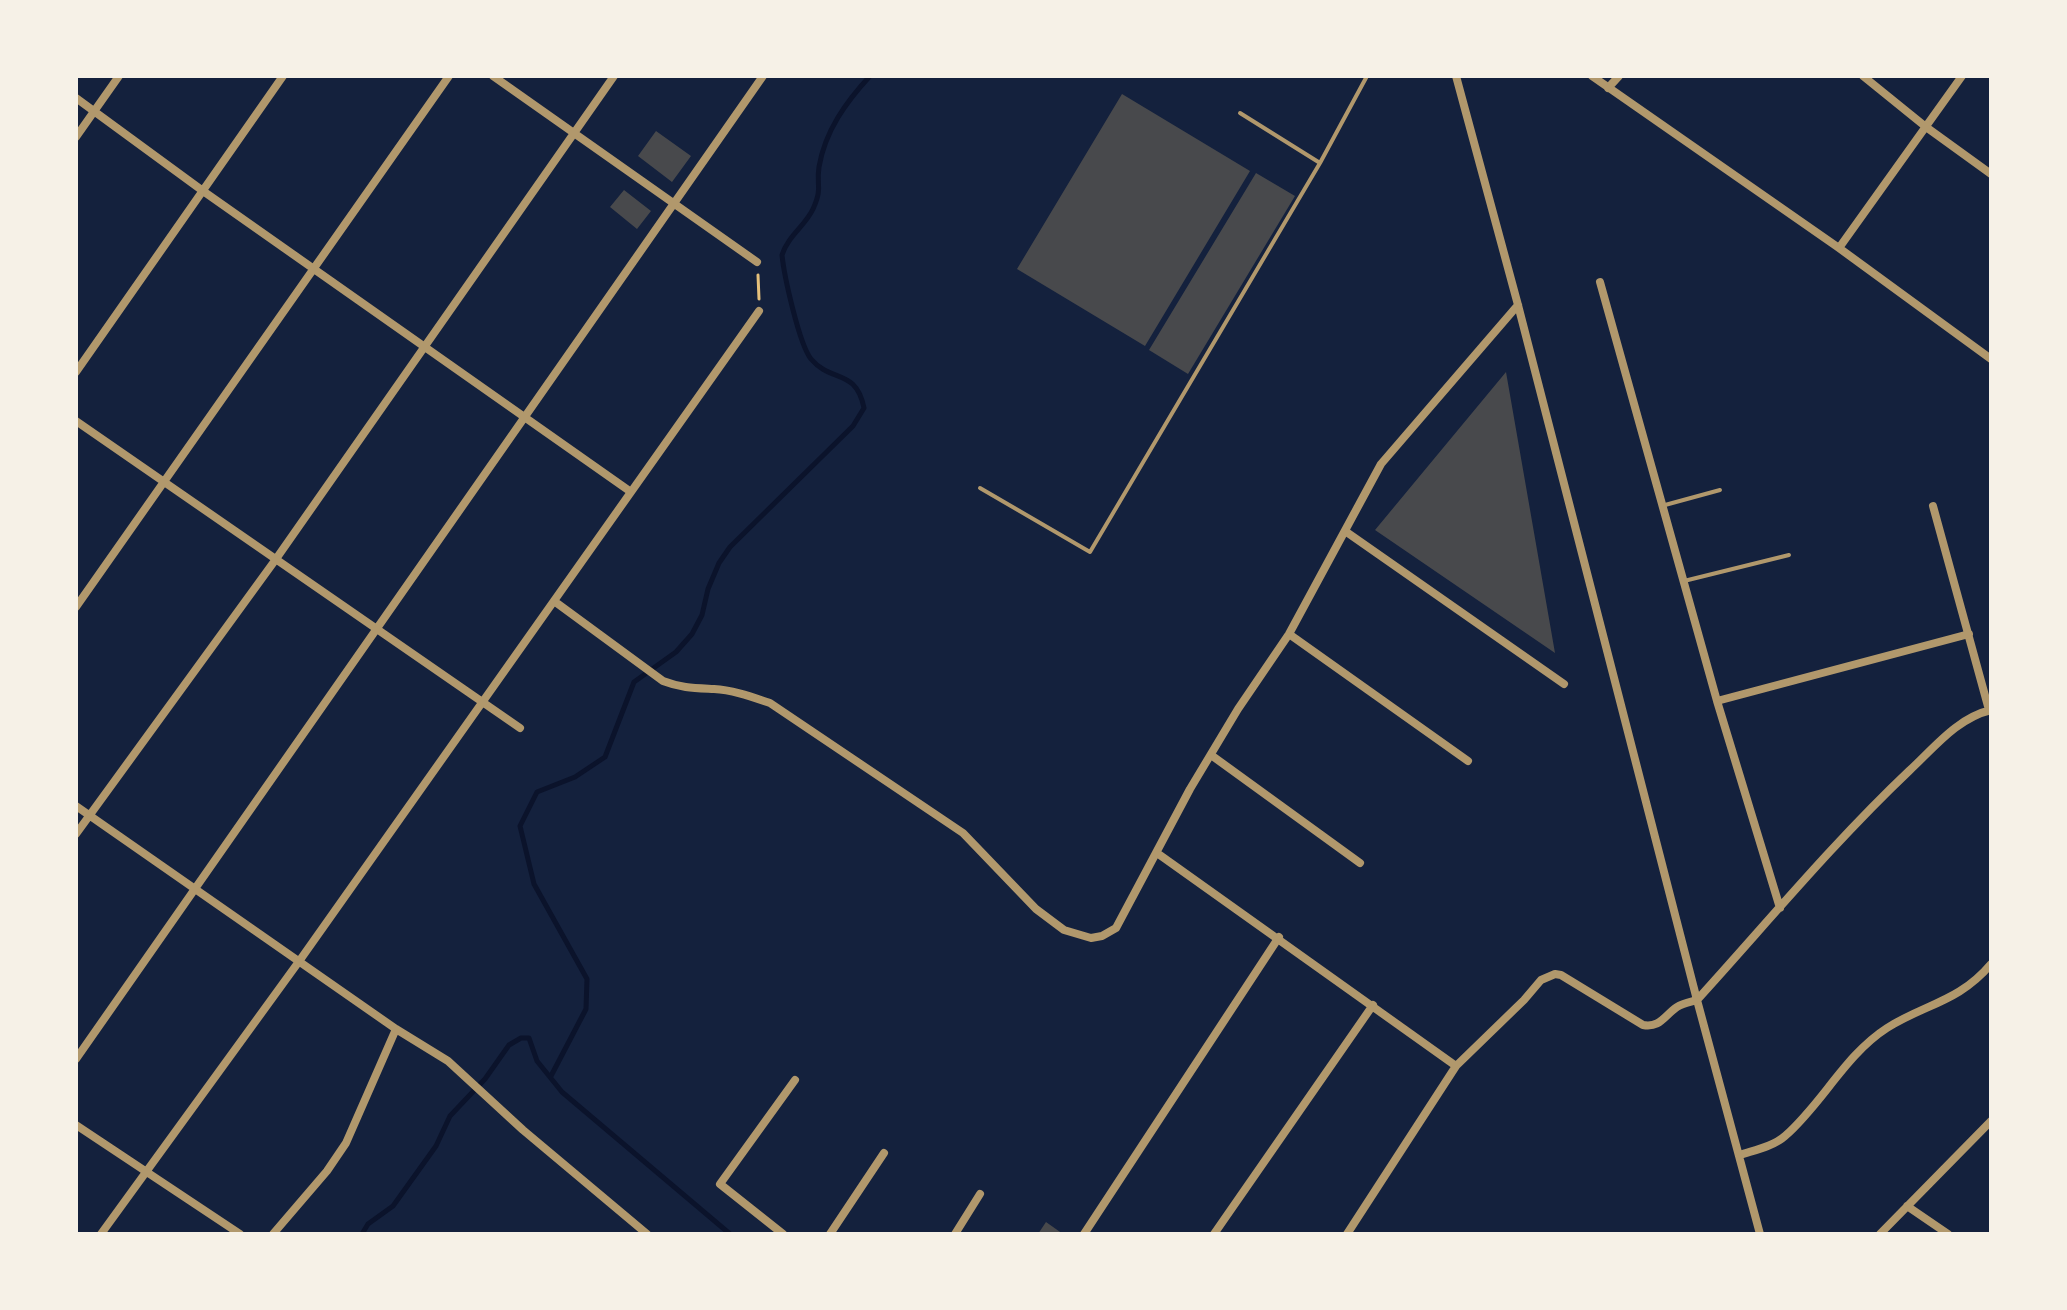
<!DOCTYPE html>
<html>
<head>
<meta charset="utf-8">
<style>
  body { margin:0 }
  #map { position:relative; width:2067px; height:1310px; overflow:hidden; background:#14213d; font-family:"PT Serif",serif }
  canvas { display:block }
  .frame { position:absolute; inset:0; border:78px solid #f6f1e7; pointer-events:none }
</style>
</head>
<body>
<div id="map">
<canvas width="2067" height="1310"></canvas>
<div class="frame"></div>
</div>
<script>
const ctx = document.querySelector('canvas').getContext('2d');
ctx.lineJoin = 'round';
function strokePath(path, color, width, dash) {
  ctx.strokeStyle = color;
  ctx.lineWidth = width;
  ctx.lineCap = dash ? 'butt' : 'round';
  ctx.setLineDash(dash || []);
  ctx.stroke(path);
}
function fill(path, color) {
  ctx.fillStyle = color;
  ctx.fill(path, 'evenodd');
}
const stream = new Path2D(`
  M 551,1076 L 586,1009 L 587,979 L 534,884 L 520,826 L 537,792 L 575,777 L 605,757 L 634,682 L 676,652 L 692,634 L 702,615 L 708,589 L 719,563 L 730,547 L 853,426 L 864,408 C 856,368 831,383 811,359 C 799,344 784,275 782,255 C 788,236 805,226 813,209 C 823,187 816,186 819,167 C 825,131 846,102 870,76
  M 362,1234 L 368,1224 L 393,1206 L 436,1146 L 450,1116 L 485,1079 L 509,1045 L 521,1038 L 529,1038 L 537,1061 L 562,1092 L 730,1234`);
const building = new Path2D(`
  M 1122,94 L 1250,171 L 1145,346 L 1017,269 Z
  M 656,131 L 691,156 L 672,182 L 638,156 Z
  M 1256,173 L 1295,196 L 1188,374 L 1149,350 Z
  M 624,190 L 651,211 L 637,229 L 610,207 Z
  M 1506,372 L 1555,653 L 1375,530 Z
  M 1046,1222 L 1063,1234 L 1038,1234 Z`);
const path = new Path2D(`
  M 758,275 L 759,299`);
const service = new Path2D(`
  M 1240,113 L 1320,163
  M 980,488 L 1090,552 L 1320,163 L 1367,76
  M 1665,505 L 1720,490
  M 1684,581 L 1789,555`);
const minor = new Path2D(`
  M 493,76 L 757,262
  M 1456,76 L 1518,305 L 1697,1000 L 1760,1234
  M 1592,76 L 1839,248 L 1991,359
  M 1863,76 L 1926,127 L 1991,174
  M 1608,88 L 1619,76
  M 76,98 L 203,191 L 631,492
  M 76,137 L 119,76
  M 1839,248 L 1962,76
  M 1600,282 L 1717,701 L 1780,908
  M 76,372 L 283,76
  M 76,421 L 520,728
  M 1933,506 L 1989,710
  M 1345,531 L 1564,684
  M 554,601 L 663,681 C 681,688 695,688 714,689 C 733,690 752,697 770,703 L 963,833 L 1036,909 L 1064,930 L 1091,938 L 1102,936 L 1116,928 L 1190,789 L 1238,709 L 1289,634 L 1381,464 L 1518,305
  M 76,607 L 449,76
  M 1289,634 L 1468,761
  M 1717,701 L 1969,634
  M 1211,755 L 1360,863
  M 76,806 L 396,1029 L 448,1061 L 523,1130 L 647,1234
  M 76,834 L 276,559 L 614,76
  M 1157,853 L 1456,1066
  M 76,1059 L 763,76
  M 76,1125 L 240,1234
  M 1740,1155 C 1755,1150 1774,1146 1785,1136 C 1822,1104 1845,1055 1887,1028 C 1925,1004 1959,1002 1991,964
  M 1907,1206 L 1948,1234
  M 101,1234 L 300,960 L 759,311
  M 273,1234 L 327,1171 L 346,1143 L 396,1029
  M 783,1234 L 720,1184 L 795,1080
  M 830,1234 L 884,1153
  M 955,1234 L 980,1194
  M 1084,1234 L 1279,937
  M 1214,1234 L 1373,1005
  M 1347,1234 L 1456,1066 L 1524,1000 L 1541,980 L 1555,974 L 1561,975 L 1643,1025 C 1660,1028 1664,1016 1677,1007 C 1683,1003 1690,1002 1697,1000 C 1767,923 1833,843 1909,771 C 1934,748 1957,718 1991,710
  M 1880,1234 L 1991,1121`);
strokePath(stream, '#0b132b', 5);
fill(building, '#48494c');
strokePath(path, '#e5c07b', 3);
strokePath(service, '#b1986c', 4);
strokePath(minor, '#b1986c', 8);
</script>
</body>
</html>
